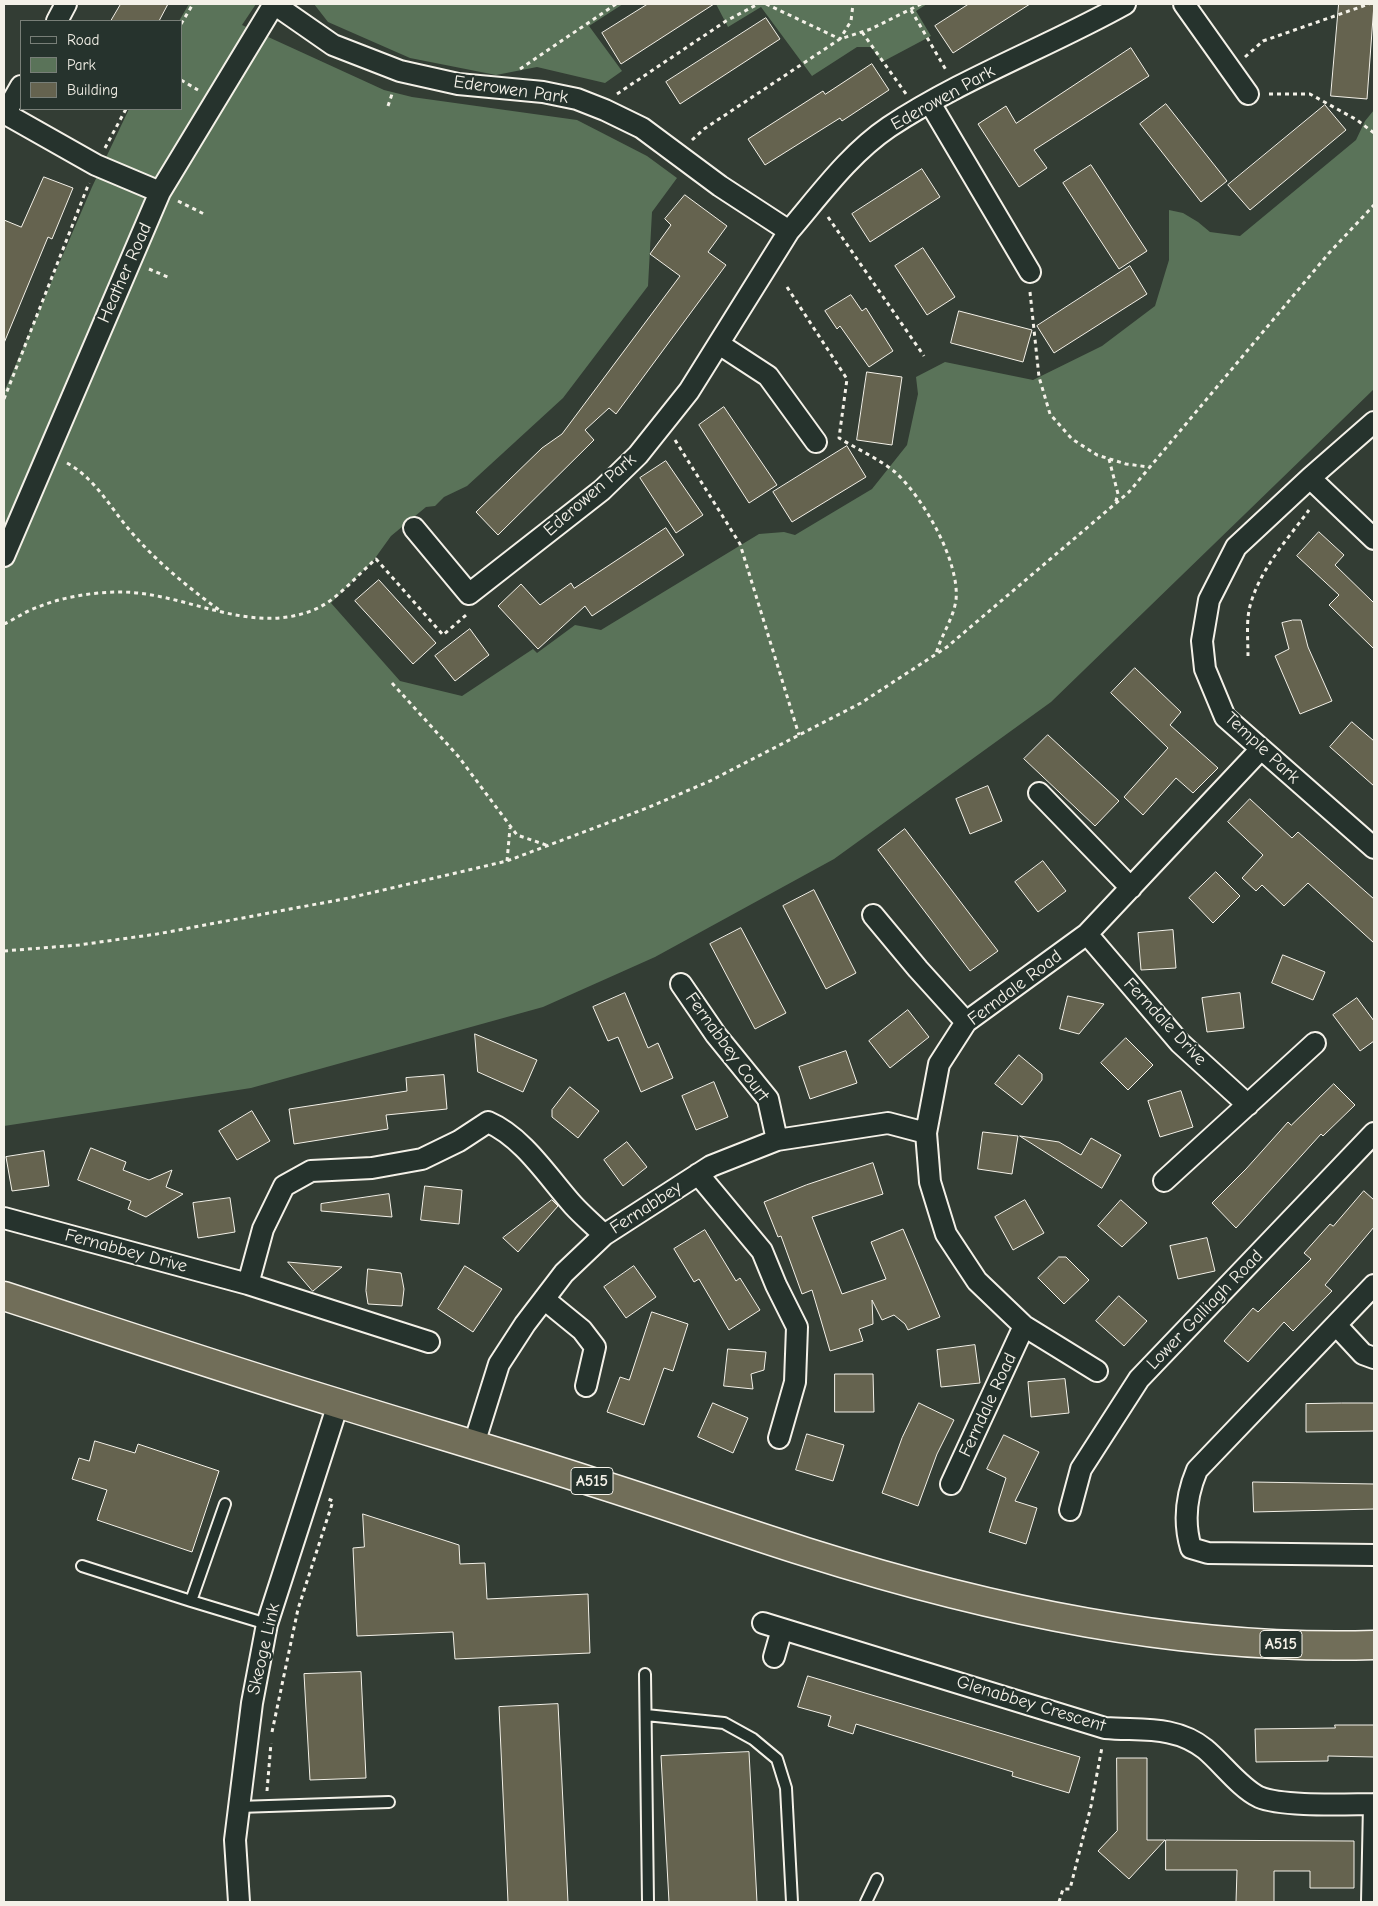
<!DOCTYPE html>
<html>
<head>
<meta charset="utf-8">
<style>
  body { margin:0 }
  #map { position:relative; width:1378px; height:1906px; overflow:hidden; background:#333d34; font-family:"Comic Neue",sans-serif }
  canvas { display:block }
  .frame { position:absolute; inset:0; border:5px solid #f4f1e8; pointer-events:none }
  .legend { position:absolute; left:20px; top:20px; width:162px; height:90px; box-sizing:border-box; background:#26332d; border:1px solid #787f78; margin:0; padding:6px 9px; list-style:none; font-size:15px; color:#f4f1e8 }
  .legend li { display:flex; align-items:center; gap:10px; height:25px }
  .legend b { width:25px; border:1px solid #787f78 }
</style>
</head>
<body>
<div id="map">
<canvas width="1378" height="1906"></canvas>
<div class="frame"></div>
<ul class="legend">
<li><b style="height:6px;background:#26332d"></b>Road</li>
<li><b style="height:14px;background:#5a7359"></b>Park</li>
<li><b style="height:14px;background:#65634f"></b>Building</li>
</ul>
</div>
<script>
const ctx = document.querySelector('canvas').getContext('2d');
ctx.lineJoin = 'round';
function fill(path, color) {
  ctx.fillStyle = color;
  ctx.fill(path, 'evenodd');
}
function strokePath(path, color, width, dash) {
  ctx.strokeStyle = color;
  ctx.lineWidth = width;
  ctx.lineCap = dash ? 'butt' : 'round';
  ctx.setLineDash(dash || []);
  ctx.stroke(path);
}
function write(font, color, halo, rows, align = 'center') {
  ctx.font = font + ' "Comic Neue",sans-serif';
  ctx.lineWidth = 4.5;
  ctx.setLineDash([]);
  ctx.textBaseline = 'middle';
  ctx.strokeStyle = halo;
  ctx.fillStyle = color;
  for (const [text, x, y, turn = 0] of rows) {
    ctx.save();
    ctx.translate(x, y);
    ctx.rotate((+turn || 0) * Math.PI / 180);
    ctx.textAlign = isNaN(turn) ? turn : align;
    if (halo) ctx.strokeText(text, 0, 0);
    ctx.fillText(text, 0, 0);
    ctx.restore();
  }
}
const green = new Path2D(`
  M 189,4 L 256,4 L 242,25 L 384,90 L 412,97 L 577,120 L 647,156 L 677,178 L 652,212 L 648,286 L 563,398 L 467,486 L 444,497 L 435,506 L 426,507 L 391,536 L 373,561 L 331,603 L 400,681 L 462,696 L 533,649 L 537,653 L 575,625 L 601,630 L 759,534 L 784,532 L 795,535 L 872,489 L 907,445 L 918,394 L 916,377 L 945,362 L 1033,380 L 1102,346 L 1155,306 L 1169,260 L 1169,210 L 1183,213 L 1198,222 L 1210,232 L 1240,236 L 1356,140 L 1365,121 L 1374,110 L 1374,389 L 1051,702 L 834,859 L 655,957 L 543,1007 L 251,1088 L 4,1126 L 4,392 L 92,187 L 129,109 L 181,109 L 181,21 L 179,21 Z
  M 314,4 L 623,4 L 589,26 L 622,71 L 605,83 L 537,67 L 496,75 L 410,58 L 328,22 Z
  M 716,4 L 927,4 L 916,11 L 931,36 L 882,62 L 871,47 L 857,47 L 812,76 L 761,7 L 728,27 Z`);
const building = new Path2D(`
  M 121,4 L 168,4 L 159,21 L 111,21 Z
  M 648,4 L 714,4 L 621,64 L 602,33 Z
  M 969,4 L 1030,4 L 953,53 L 935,26 Z
  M 1339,4 L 1374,4 L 1367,99 L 1331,96 Z
  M 766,18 L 780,39 L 680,104 L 666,82 Z
  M 1131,48 L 1149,76 L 1034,150 L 1047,168 L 1019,187 L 978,124 L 1006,106 L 1016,123 Z
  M 872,64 L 889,90 L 842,121 L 840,118 L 765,165 L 748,139 L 823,91 L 825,94 Z
  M 1166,104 L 1227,181 L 1201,202 L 1140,124 Z
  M 1325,105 L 1346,130 L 1250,210 L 1228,185 Z
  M 1091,165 L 1147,251 L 1119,269 L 1063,183 Z
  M 922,169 L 940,197 L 870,242 L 852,214 Z
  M 44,177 L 73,188 L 52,239 L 48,237 L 4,343 L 4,220 L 21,227 Z
  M 685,195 L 727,226 L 708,252 L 726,265 L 616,414 L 609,408 L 585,430 L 594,440 L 498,535 L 476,512 L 542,448 L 562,434 L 680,276 L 650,254 L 671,225 L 665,219 Z
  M 923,248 L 955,297 L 927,315 L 895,266 Z
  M 1130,266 L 1147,294 L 1054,353 L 1037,326 Z
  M 851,295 L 862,311 L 866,308 L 893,351 L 869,367 L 840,326 L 837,329 L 825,311 Z
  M 959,311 L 1032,330 L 1023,362 L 951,343 Z
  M 867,372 L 902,377 L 892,445 L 857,440 Z
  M 724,407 L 777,485 L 749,503 L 699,425 Z
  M 847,446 L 866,477 L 792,522 L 773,492 Z
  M 666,461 L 703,515 L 676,533 L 640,478 Z
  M 666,528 L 684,555 L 592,616 L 585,606 L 538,649 L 498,606 L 521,584 L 540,605 L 571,583 L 574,588 Z
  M 1319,532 L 1344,555 L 1335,565 L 1374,603 L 1374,649 L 1329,605 L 1339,595 L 1297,556 Z
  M 379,580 L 436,643 L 413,664 L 355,601 Z
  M 1293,620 L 1301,620 L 1308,647 L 1332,701 L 1300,714 L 1275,656 L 1289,649 L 1282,623 Z
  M 470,629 L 489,655 L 455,681 L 435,656 Z
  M 1135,668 L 1181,712 L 1170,725 L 1218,768 L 1193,793 L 1176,778 L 1143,815 L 1124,797 L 1168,748 L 1111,693 Z
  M 1352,722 L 1374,741 L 1374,786 L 1330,747 Z
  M 1048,735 L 1119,801 L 1095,826 L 1024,759 Z
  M 988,786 L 1002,821 L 970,834 L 956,799 Z
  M 1250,799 L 1292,838 L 1298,832 L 1374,899 L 1374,943 L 1308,883 L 1284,906 L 1262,885 L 1256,891 L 1242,878 L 1263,855 L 1228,822 Z
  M 905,829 L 998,951 L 970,971 L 878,850 Z
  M 1043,861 L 1066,891 L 1038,912 L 1015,882 Z
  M 1216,872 L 1240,896 L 1213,923 L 1189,898 Z
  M 814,890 L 856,973 L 826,989 L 783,906 Z
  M 741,928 L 786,1013 L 755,1029 L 710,944 Z
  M 1173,930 L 1176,968 L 1141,970 L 1138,933 Z
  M 1283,955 L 1325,972 L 1313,1000 L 1272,983 Z
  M 625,993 L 648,1048 L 658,1043 L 673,1078 L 641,1092 L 618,1037 L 608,1041 L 593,1007 Z
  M 1240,993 L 1244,1028 L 1207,1032 L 1202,998 Z
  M 1068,996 L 1104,1004 L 1079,1034 L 1060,1029 Z
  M 1357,998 L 1374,1021 L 1374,1041 L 1360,1051 L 1333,1015 Z
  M 908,1010 L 929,1037 L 890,1068 L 869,1041 Z
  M 475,1034 L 537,1060 L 523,1092 L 478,1072 Z
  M 1126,1038 L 1153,1065 L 1128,1090 L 1101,1063 Z
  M 846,1051 L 857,1083 L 810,1099 L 799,1067 Z
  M 1019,1055 L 1042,1074 L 1042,1080 L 1022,1105 L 995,1084 Z
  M 444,1075 L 447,1109 L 386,1115 L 388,1129 L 294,1144 L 289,1109 L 407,1091 L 406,1078 Z
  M 714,1082 L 728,1117 L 696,1130 L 682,1096 Z
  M 1334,1084 L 1355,1105 L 1323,1136 L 1321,1134 L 1236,1228 L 1212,1203 L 1246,1169 L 1288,1122 L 1291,1125 Z
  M 570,1087 L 599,1111 L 578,1138 L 552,1117 L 552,1110 Z
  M 1181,1091 L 1193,1127 L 1160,1137 L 1148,1101 Z
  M 252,1111 L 270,1141 L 237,1160 L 219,1131 Z
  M 983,1132 L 1018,1136 L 1012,1174 L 978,1169 Z
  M 1020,1136 L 1059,1142 L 1081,1155 L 1091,1138 L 1121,1155 L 1102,1188 Z
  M 627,1142 L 647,1167 L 623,1186 L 604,1160 Z
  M 91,1148 L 126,1162 L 123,1170 L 149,1180 L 172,1170 L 166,1187 L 183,1194 L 146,1217 L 128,1209 L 131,1201 L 78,1180 Z
  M 44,1151 L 49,1186 L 12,1191 L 6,1157 Z
  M 873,1163 L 883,1194 L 812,1217 L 842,1294 L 886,1279 L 871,1242 L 903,1229 L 940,1317 L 908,1330 L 905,1324 L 894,1315 L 882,1320 L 872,1300 L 873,1324 L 859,1329 L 863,1341 L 830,1351 L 812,1290 L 802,1294 L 781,1236 L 778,1237 L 764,1202 L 806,1185 Z
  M 425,1186 L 462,1190 L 459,1224 L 421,1220 Z
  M 1364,1191 L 1374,1200 L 1374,1227 L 1325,1285 L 1332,1291 L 1293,1331 L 1284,1322 L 1248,1362 L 1224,1341 L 1253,1308 L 1258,1312 L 1311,1259 L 1304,1253 L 1330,1224 L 1333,1226 Z
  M 389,1194 L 392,1217 L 321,1211 L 321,1204 Z
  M 230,1198 L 235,1232 L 198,1238 L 193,1203 Z
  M 552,1200 L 558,1206 L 518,1252 L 503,1238 Z
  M 1025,1200 L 1044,1233 L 1013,1250 L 995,1217 Z
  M 1121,1200 L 1147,1223 L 1122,1247 L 1098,1226 Z
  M 705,1230 L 736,1281 L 740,1278 L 760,1310 L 729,1330 L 699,1279 L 694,1282 L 674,1249 Z
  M 1207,1238 L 1215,1271 L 1178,1279 L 1170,1246 Z
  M 1059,1257 L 1066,1257 L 1089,1280 L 1064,1304 L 1038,1278 Z
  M 288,1262 L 342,1267 L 313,1291 Z
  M 465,1266 L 502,1289 L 473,1332 L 438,1309 Z
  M 634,1266 L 656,1297 L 626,1318 L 604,1287 Z
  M 368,1269 L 401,1273 L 404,1289 L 402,1306 L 368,1304 L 366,1291 Z
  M 1119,1296 L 1147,1321 L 1124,1346 L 1096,1321 Z
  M 652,1312 L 688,1324 L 673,1371 L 664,1368 L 644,1425 L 607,1412 L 620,1377 L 629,1380 Z
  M 975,1345 L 980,1383 L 941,1387 L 937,1350 Z
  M 728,1349 L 766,1352 L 764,1370 L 751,1374 L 753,1389 L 724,1386 Z
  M 835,1374 L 873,1374 L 874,1412 L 835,1412 Z
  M 1065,1379 L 1069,1413 L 1031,1417 L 1028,1382 Z
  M 713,1403 L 748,1418 L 733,1453 L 698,1437 Z
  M 919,1403 L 954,1420 L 937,1454 L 918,1506 L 882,1493 L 902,1438 Z
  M 1342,1403 L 1374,1403 L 1374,1431 L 1306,1432 L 1306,1404 Z
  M 807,1434 L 844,1445 L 833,1481 L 796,1470 Z
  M 1004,1435 L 1039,1452 L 1015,1501 L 1037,1508 L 1026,1544 L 989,1532 L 1006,1478 L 987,1469 Z
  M 95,1441 L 135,1453 L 138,1444 L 219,1471 L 192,1552 L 97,1520 L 107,1490 L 72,1479 L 79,1458 L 89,1461 Z
  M 1253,1482 L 1374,1484 L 1374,1509 L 1254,1512 Z
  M 363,1514 L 459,1545 L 460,1564 L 485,1563 L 487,1599 L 588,1594 L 590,1653 L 455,1659 L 453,1632 L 357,1636 L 353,1548 L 364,1547 Z
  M 361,1672 L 366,1778 L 310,1780 L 304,1674 Z
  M 808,1676 L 1080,1757 L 1069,1793 L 1012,1776 L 1013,1772 L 856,1724 L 853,1734 L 828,1726 L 831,1716 L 798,1707 Z
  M 558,1704 L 568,1902 L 508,1902 L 499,1707 Z
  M 1335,1725 L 1374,1725 L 1374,1757 L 1328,1756 L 1328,1761 L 1256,1762 L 1255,1729 L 1335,1728 Z
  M 749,1752 L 757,1902 L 669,1902 L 661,1756 Z
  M 1117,1758 L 1147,1758 L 1147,1840 L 1165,1840 L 1129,1879 L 1098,1851 L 1117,1831 Z
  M 1166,1840 L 1354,1841 L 1354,1888 L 1310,1888 L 1310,1871 L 1274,1871 L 1274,1902 L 1236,1902 L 1237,1870 L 1166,1870 Z`);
const path = new Path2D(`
  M 766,4 L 840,39 L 851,21 L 853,4
  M 911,10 L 946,70
  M 181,24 L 193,4
  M 862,32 L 906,94
  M 1245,57 L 1263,41 L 1369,4
  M 520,69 L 616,4
  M 181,80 L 198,90
  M 617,94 L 726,21 L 758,4
  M 1269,94 L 1310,94 L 1357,120 L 1374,133
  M 388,106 L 393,91
  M 692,140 L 704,129 L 840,39 L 871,29 L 921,4
  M 105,148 L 126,109
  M 178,201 L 204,214
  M 828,217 L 924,356
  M 149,269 L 170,278
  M 787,287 L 847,379 L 839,438 C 857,449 879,459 895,472 C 923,497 960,562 956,600 C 953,620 941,635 936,654
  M 1030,292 L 1039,377 L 1050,414 L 1072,439 L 1097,455 L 1126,464 L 1149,467
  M 4,399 L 89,183
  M 675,440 L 740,544 L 799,735
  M 1109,459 L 1118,494 L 1115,504
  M 67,463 C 96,479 111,509 132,533 C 158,563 190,589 222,612
  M 4,624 C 15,619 26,611 38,607 C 63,597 92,592 120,592 C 185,592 246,635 311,611 C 336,602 356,576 376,559 L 443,635 L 466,615
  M 1248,656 C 1248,640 1246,621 1250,606 C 1260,569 1287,540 1309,510
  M 392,683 L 458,756 L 517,835 L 549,846
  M 507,861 L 510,828
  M 4,951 L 79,945 L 157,934 L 349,898 L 507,861 L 647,808 L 710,781 L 861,703 L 947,647 L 1129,492 L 1329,253 L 1374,205
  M 272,1732 L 298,1609 L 333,1501 L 328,1499
  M 267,1791 L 271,1743
  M 1059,1902 L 1063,1889 L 1070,1889 L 1091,1806 L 1102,1747`);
const lane = new Path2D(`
  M 225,1504 L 191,1601 L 267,1624
  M 82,1566 L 191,1601
  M 645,1674 L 648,1902
  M 646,1715 L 724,1723 L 753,1739 L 777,1759 L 786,1788 L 792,1902
  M 239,1807 L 389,1802
  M 866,1902 L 877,1879`);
const street = new Path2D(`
  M 274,4 L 333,45 L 400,71 L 458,84 L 543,92 L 577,99 L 605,110 L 642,128 L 720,186 L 789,231 C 819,196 849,154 889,127 C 963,78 1048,47 1125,4
  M 1184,4 L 1248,94
  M 57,21 L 66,4
  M 930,103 L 1030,272
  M 4,113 L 96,165 L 160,192
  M 5,114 L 21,86
  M 719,344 L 768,376 L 816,442
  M 1374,422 L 1310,478 L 1236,547 L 1209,600 L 1202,641 L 1205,669 L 1225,717 L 1374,848
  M 1310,478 L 1374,539
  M 414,528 L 469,594 L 602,490 L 638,455 L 689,391 L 789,231
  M 4,556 L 160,192 L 274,4
  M 1039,793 L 1131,888
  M 873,915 L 918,969 L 966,1022
  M 1087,934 L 1180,1043 L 1248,1105
  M 681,984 L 716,1035 L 768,1099 L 777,1140
  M 698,1174 L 762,1251 L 776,1285 L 797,1327 L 795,1382 L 779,1438
  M 1164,1181 L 1315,1043
  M 4,1218 L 248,1284 L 429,1342
  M 248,1284 L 263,1229 L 284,1186 L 311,1171 L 372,1168 L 422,1159 L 459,1141 L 488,1122 C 523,1137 548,1177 573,1205 C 583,1216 594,1225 604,1235
  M 1374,1285 L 1197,1470 C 1186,1496 1183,1521 1191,1548 L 1208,1553 L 1374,1555
  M 544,1299 L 582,1330 L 595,1347 L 586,1386
  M 1337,1326 L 1363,1354 L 1374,1358
  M 1097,1371 L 1024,1326 L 977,1281 L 946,1234 L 930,1182 L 926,1133 L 939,1064 L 966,1022 L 1087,934 L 1261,749
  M 474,1444 L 499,1364 L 525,1324 L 564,1273 L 604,1235 L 711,1166 L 777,1140 L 888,1123 L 926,1133
  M 951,1484 L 1024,1326
  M 1070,1510 L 1081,1469 L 1139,1379 L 1374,1133
  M 763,1623 L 1105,1728 C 1141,1731 1175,1725 1205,1749 C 1221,1762 1240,1788 1259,1797 C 1282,1807 1347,1804 1374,1804
  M 774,1657 L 782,1629
  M 239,1902 L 235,1840 L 252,1703 L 267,1624 L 338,1404
  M 1372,1902 L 1374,1804`);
const highway = new Path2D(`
  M 4,1296 C 115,1332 225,1369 337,1403 C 423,1430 510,1455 596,1483 C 666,1505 736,1530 806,1552 C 990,1610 1181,1651 1374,1645`);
const shields = [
  [592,1481,42],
  [1281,1644,42]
];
const shieldNames = [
  ["A515",592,1481],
  ["A515",1281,1644]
];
const streetNames = [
  ["Ederowen Park",511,90,8],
  ["Ederowen Park",943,98,-29],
  ["Heather Road",125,273,-66],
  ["Ederowen Park",590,495,-41],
  ["Temple Park",1262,748,43],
  ["Ferndale Road",1015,988,-37],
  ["Ferndale Drive",1165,1022,47],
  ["Fernabbey Court",727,1047,54],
  ["Fernabbey",646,1208,-33],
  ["Fernabbey Drive",126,1251,15],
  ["Lower Galliagh Road",1205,1310,-46],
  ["Ferndale Road",988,1405,-65],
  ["Skeoge Link",264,1649,-77],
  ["Glenabbey Crescent",1031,1704,17]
];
fill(green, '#5a7359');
fill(building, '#65634f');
strokePath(building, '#f4f1e8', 1);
strokePath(lane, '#f4f1e8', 14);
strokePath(street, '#f4f1e8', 24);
strokePath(highway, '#f4f1e8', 31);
strokePath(path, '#f4f1e8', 3, [4, 4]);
strokePath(lane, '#26332d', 10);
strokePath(street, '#26332d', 20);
strokePath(highway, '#716e59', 28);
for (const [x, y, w] of shields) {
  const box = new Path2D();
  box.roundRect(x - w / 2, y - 13.5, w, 27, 4);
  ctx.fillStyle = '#26332d';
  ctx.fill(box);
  strokePath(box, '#f4f1e8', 1);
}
write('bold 16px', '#f4f1e8', null, shieldNames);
write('18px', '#f4f1e8', '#26332d', streetNames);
</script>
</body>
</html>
